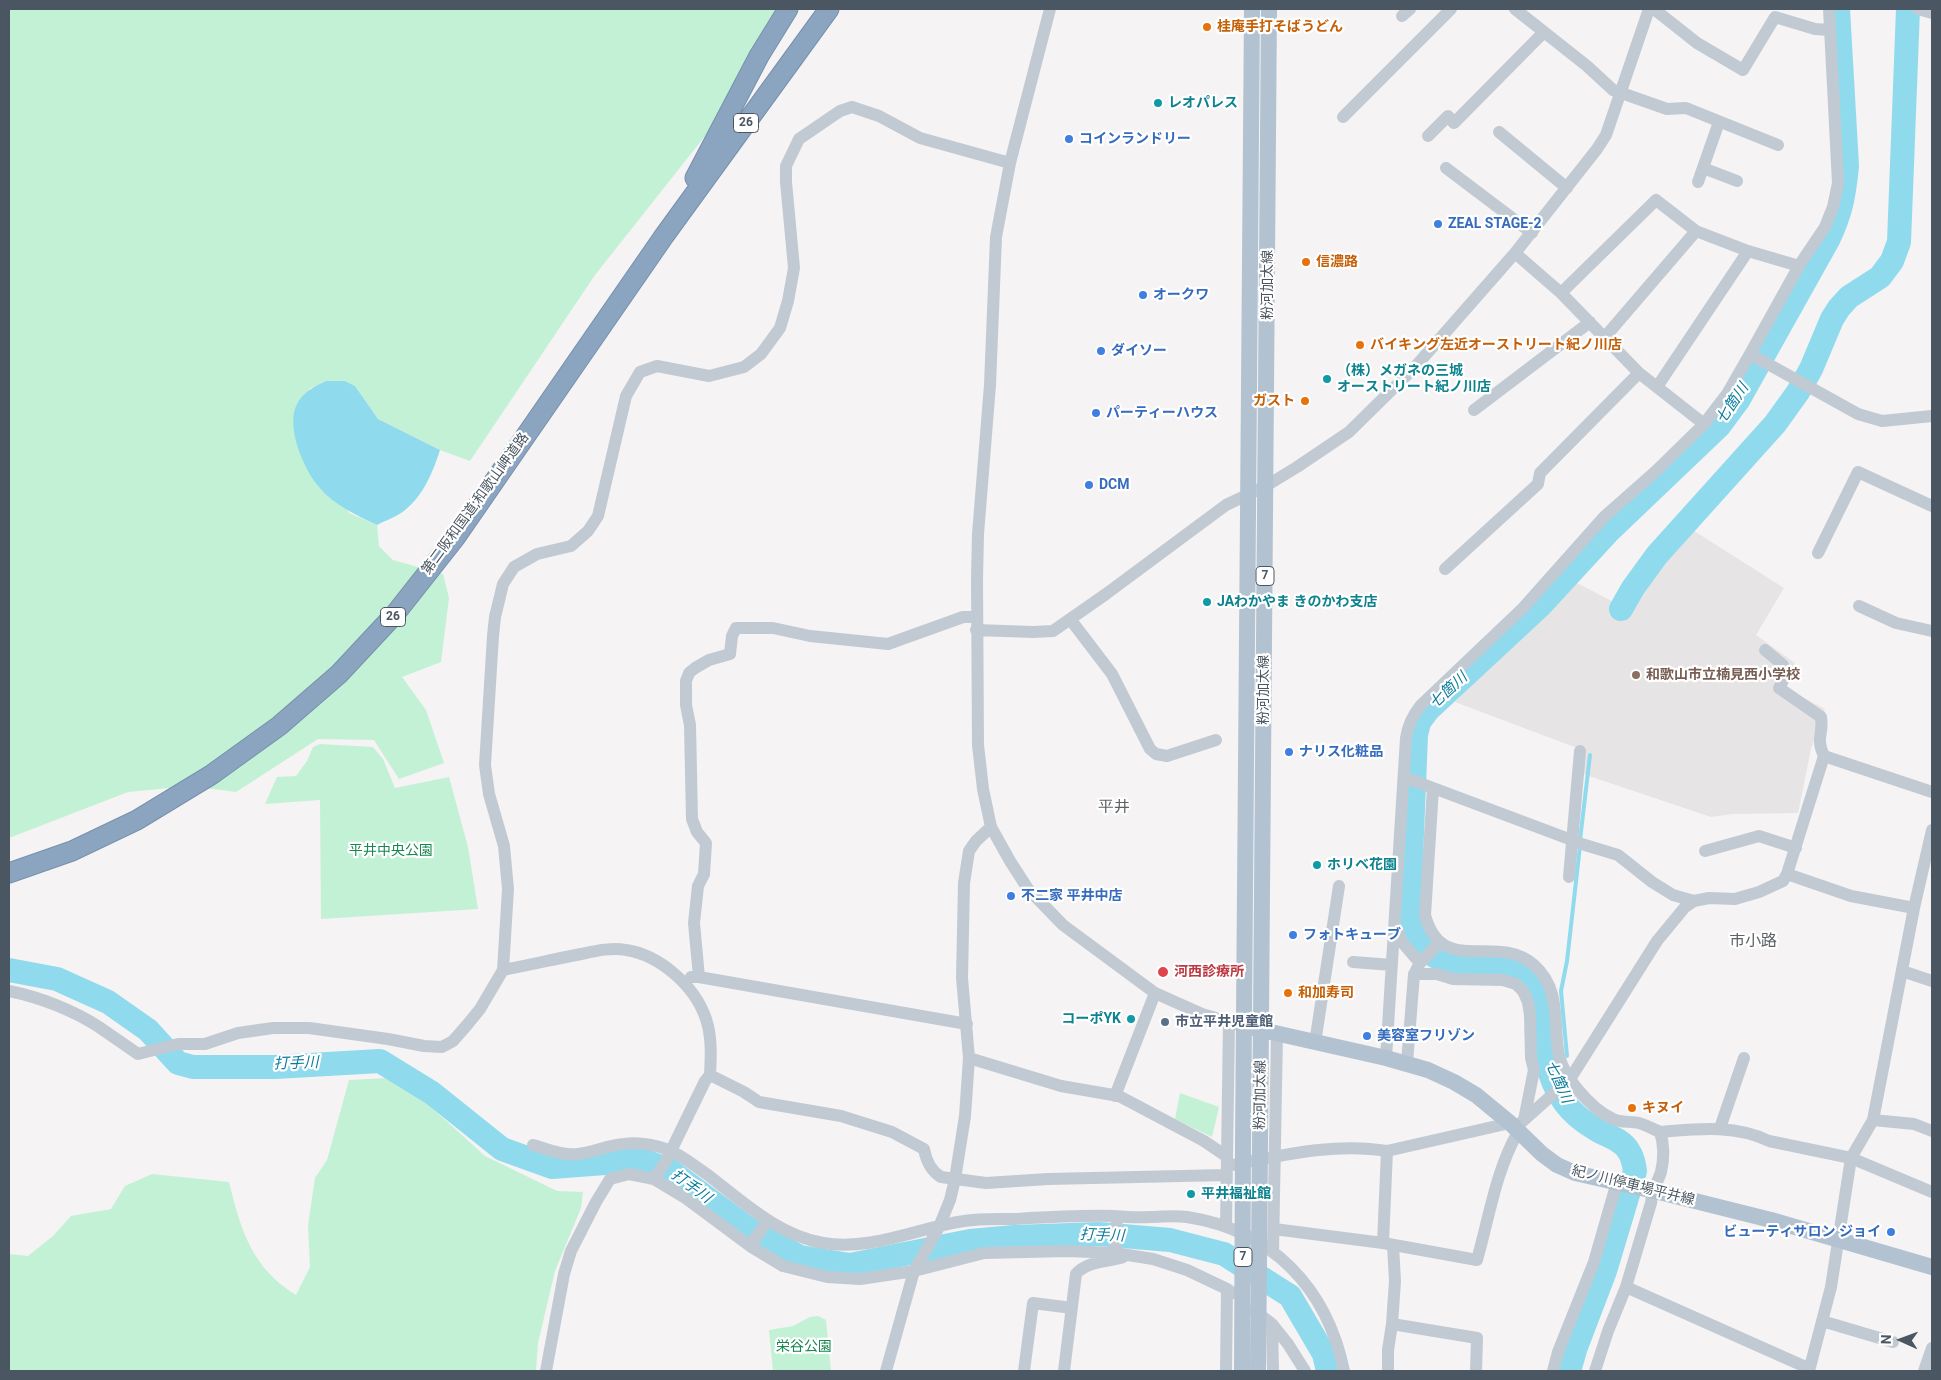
<!DOCTYPE html>
<html>
<head>
<meta charset="utf-8">
<style>
  body { margin:0 }
  #map { position:relative; width:1941px; height:1380px; overflow:hidden; background:#f5f3f3; font-family:Roboto,sans-serif }
  canvas { display:block }
  .frame { position:absolute; inset:0; border:10px solid #4a5661; pointer-events:none }
  .north { position:absolute; left:1876px; top:1315px; width:50px; height:50px; -webkit-text-stroke:4px #fff; paint-order:stroke; rotate:272deg; font-size:14px; font-weight:700; line-height:20px; text-align:center; color:#4a5661 }
  .north::after { content:''; display:block; margin:auto; width:18px; height:22px; background:#4a5661; clip-path:polygon(50% 0,100% 100%,50% 72%,0 100%) }
</style>
</head>
<body>
<div id="map">
<canvas width="1941" height="1380"></canvas>
<div class="frame"></div>
<div class="north">N</div>
</div>
<script>
const ctx = document.querySelector('canvas').getContext('2d');
ctx.lineJoin = 'round';
function fill(path, color) {
  ctx.fillStyle = color;
  ctx.fill(path, 'evenodd');
}
function strokePath(path, color, width, dash) {
  ctx.strokeStyle = color;
  ctx.lineWidth = width;
  ctx.lineCap = dash ? 'butt' : 'round';
  ctx.setLineDash(dash || []);
  ctx.stroke(path);
}
function write(font, color, halo, rows, align = 'center') {
  ctx.font = font + ' Roboto,"Noto Sans JP",sans-serif';
  ctx.lineWidth = 4.5;
  ctx.setLineDash([]);
  ctx.textBaseline = 'middle';
  ctx.strokeStyle = halo;
  ctx.fillStyle = color;
  for (const [text, x, y, turn = 0] of rows) {
    ctx.save();
    ctx.translate(x, y);
    ctx.rotate((+turn || 0) * Math.PI / 180);
    ctx.textAlign = isNaN(turn) ? turn : align;
    if (halo) ctx.strokeText(text, 0, 0);
    ctx.fillText(text, 0, 0);
    ctx.restore();
  }
}
const education = new Path2D(`
  M 1691,529 L 1784,588 L 1756,635 L 1795,663 L 1783,687 L 1825,709 L 1811,749 L 1798,813 L 1732,814 L 1711,817 L 1583,774 L 1585,751 L 1455,702 L 1575,582 L 1629,610 Z`);
const green = new Path2D(`
  M 9,9 L 790,9 L 724,112 L 595,275 L 470,461 L 440,450 L 378,419 L 355,386 L 345,381 L 326,381 L 309,389 L 349,513 L 377,525 L 379,546 L 393,560 L 443,574 L 449,598 L 441,662 L 402,677 L 426,710 L 444,763 L 399,779 L 374,740 L 318,739 L 236,792 L 191,786 L 128,792 L 9,838 Z
  M 320,744 L 373,747 L 383,759 L 395,788 L 449,777 L 468,847 L 478,909 L 321,919 L 320,800 L 265,804 L 277,777 L 296,776 L 307,761 L 313,747 Z
  M 387,1078 L 411,1089 L 485,1156 L 557,1191 L 583,1192 L 581,1208 L 555,1271 L 538,1343 L 536,1371 L 9,1371 L 9,1254 L 28,1256 L 53,1236 L 71,1216 L 111,1209 L 125,1186 L 152,1174 L 229,1182 C 241,1231 252,1268 296,1295 L 310,1267 L 308,1225 L 315,1178 L 327,1160 L 349,1080 Z
  M 1180,1093 L 1219,1107 L 1212,1137 L 1175,1119 Z
  M 818,1316 L 826,1320 L 831,1371 L 773,1371 L 769,1330 L 793,1326 L 810,1317 Z`);
const water = new Path2D(`
  M 326,381 L 345,381 L 355,386 L 378,419 L 440,450 C 433,472 423,496 405,510 C 397,517 386,520 377,525 C 356,515 334,505 319,487 C 304,470 285,426 297,404 C 303,392 315,386 326,381 Z`);
const stream = new Path2D(`
  M 1580,840 L 1590,755
  M 1567,1056 L 1561,991 L 1567,961 L 1580,846
  M 1552,1078 L 1559,1070`);
const river = new Path2D(`
  M 1621,609 L 1633,588 L 1657,555 L 1775,424 L 1798,392 L 1811,369 L 1832,319 L 1839,308 L 1849,297 L 1880,277 L 1892,261 L 1899,242 L 1908,9
  M 9,970 L 57,979 L 108,1002 L 148,1030 L 178,1063 L 193,1067 L 275,1067 L 380,1061 L 432,1093 L 502,1149 L 552,1167 L 605,1163 L 637,1158 L 671,1171 L 746,1227 L 800,1257 L 850,1265 L 970,1241 L 1014,1237 L 1099,1234 L 1170,1240 L 1224,1254 L 1290,1296 L 1324,1354 L 1328,1371
  M 1569,1371 L 1576,1347 L 1605,1271 L 1635,1171 C 1634,1164 1633,1157 1628,1150 C 1621,1139 1607,1136 1597,1130 C 1585,1123 1573,1114 1565,1103 C 1556,1091 1549,1073 1546,1058 C 1542,1030 1550,996 1526,976 C 1516,968 1502,968 1490,967 C 1444,965 1416,960 1409,908 L 1416,735 L 1419,722 L 1428,710 L 1541,605 L 1610,530 L 1719,426 L 1739,399 L 1828,240 C 1841,213 1844,196 1847,166 L 1838,9`);
const minor = new Path2D(`
  M 1050,9 L 1010,163 L 996,237 L 990,385 L 978,534 L 977,579 L 978,745 L 983,789 L 991,827 L 1010,861 L 1028,889 L 1063,925 L 1155,993 L 1202,1014 L 1243,1026
  M 1515,9 L 1587,66 L 1613,90 L 1667,109 L 1686,108 L 1778,145
  M 1654,9 L 1697,43 L 1743,70 L 1775,17 L 1815,29 L 1830,30
  M 1918,9 L 1932,13
  M 1402,16 L 1410,9
  M 1343,117 L 1451,9
  M 1499,132 L 1567,188
  M 1428,136 L 1448,116 L 1454,123 L 1544,32
  M 1446,168 L 1532,233
  M 1703,168 L 1737,181
  M 1698,182 L 1719,122
  M 1515,253 L 1561,293 L 1639,373 L 1704,424
  M 1561,293 L 1656,200 L 1696,231 L 1748,251 L 1799,266
  M 1605,337 L 1696,231
  M 1750,354 L 1800,264 L 1825,227 L 1833,207 L 1838,183 L 1829,9
  M 1657,387 L 1748,251
  M 1474,410 L 1590,322
  M 1818,553 L 1858,472 L 1932,506
  M 1445,569 L 1538,484 L 1540,473 L 1639,373
  M 1859,606 L 1896,623 L 1932,631
  M 1070,619 L 1112,674 L 1150,749 L 1156,754 L 1167,756 L 1216,740
  M 976,630 L 1033,632 L 1053,631 L 1106,594 L 1226,505 L 1266,486 L 1297,467 L 1349,432 L 1415,367 L 1515,253 L 1597,149 L 1606,135 L 1649,9
  M 1765,650 L 1783,665 L 1785,677 L 1779,688 L 1821,717 C 1824,734 1815,737 1824,756
  M 1404,777 L 1585,845 L 1618,855 L 1652,882 L 1673,895 L 1694,901
  M 1433,788 L 1425,915 C 1442,978 1497,932 1534,965 C 1560,988 1554,1020 1558,1050 C 1561,1075 1591,1109 1613,1119 C 1620,1123 1631,1121 1639,1123 C 1646,1125 1653,1129 1660,1132 C 1664,1144 1664,1159 1661,1172 C 1657,1184 1652,1190 1651,1203 L 1626,1287 L 1808,1368
  M 1705,851 L 1759,836 L 1796,848
  M 1787,874 L 1851,896 L 1914,908
  M 1569,877 L 1580,751
  M 1397,928 L 1402,942 L 1420,963
  M 1353,962 L 1392,965
  M 503,970 C 529,965 555,959 581,954 C 595,951 612,947 626,950 C 660,955 695,986 706,1019 C 712,1037 711,1056 710,1075 L 744,1092 L 759,1102 L 841,1116 L 892,1132 L 924,1149 C 926,1160 931,1171 941,1177 L 986,1183 L 1048,1179 L 1226,1175
  M 1902,971 L 1932,981
  M 1414,974 L 1437,974 L 1453,979 L 1503,980 L 1516,984 L 1523,991 L 1528,1002 L 1530,1015 L 1531,1058 L 1534,1070 L 1524,1120
  M 691,977 L 699,977 L 967,1024
  M 699,977 L 694,923 L 698,886 L 704,874 L 706,843 L 697,832 L 692,819 L 690,725 L 686,705 L 686,681 L 689,673 L 695,668 L 709,660 L 730,654 L 732,636 L 736,628 L 773,628 L 810,636 L 888,644 L 963,617 L 976,617
  M 9,991 C 39,997 73,1010 99,1027 C 112,1036 125,1045 138,1054 L 178,1044 L 205,1044 L 238,1033 L 273,1028 L 309,1028 L 388,1039 L 424,1046 L 442,1047 L 453,1041 L 467,1025 L 480,1009 L 503,970 L 508,889 L 504,846 L 489,794 L 485,765 L 493,636 L 495,617 L 503,584 L 514,567 L 537,554 L 571,546 L 588,531 L 598,516 L 626,396 L 640,372 L 657,366 L 709,376 L 744,367 L 761,354 L 780,328 L 788,301 L 794,268 L 786,182 L 786,166 L 799,139 L 840,111 L 852,107 L 879,116 L 920,138 L 1010,163
  M 1315,1043 L 1339,886
  M 969,1058 L 1061,1086 L 1119,1096 L 1204,1141 L 1226,1156
  M 1386,1058 L 1406,738 C 1408,724 1413,715 1421,705 L 1523,608 L 1604,517 L 1656,471 L 1704,424 L 1727,394 L 1750,354 L 1858,414 L 1882,421 L 1932,416
  M 1407,1063 L 1414,974 L 1420,963 L 1439,943
  M 1115,1096 L 1155,993
  M 1873,1120 L 1914,1124 L 1932,1131
  M 1515,1128 L 1570,1079 L 1657,941 L 1685,907 L 1694,901 L 1709,898 L 1735,899 L 1759,892 L 1783,881 L 1787,874 L 1824,756 L 1932,792
  M 1720,1128 L 1744,1058
  M 1660,1132 C 1696,1129 1735,1124 1769,1141 L 1851,1158 L 1932,1192
  M 533,1145 C 547,1149 564,1156 578,1154 C 594,1152 608,1145 624,1144 C 638,1142 655,1145 669,1150 C 683,1156 696,1167 708,1175 C 743,1202 778,1235 823,1243 C 872,1251 917,1228 964,1221 C 981,1218 999,1219 1015,1219 C 1048,1217 1080,1215 1113,1216 C 1125,1217 1138,1218 1150,1217 C 1162,1217 1174,1215 1187,1217 C 1272,1230 1327,1288 1344,1371
  M 1227,1166 C 1278,1156 1334,1142 1387,1151 L 1510,1123
  M 654,1179 L 666,1161 L 705,1081 L 710,1075
  M 1226,1226 L 1229,1022
  M 1274,1229 L 1383,1243 L 1477,1260 C 1489,1218 1496,1170 1518,1132
  M 1383,1243 L 1387,1151
  M 1393,1245 L 1395,1281 L 1392,1324 L 1477,1338 L 1476,1371
  M 750,1246 L 768,1220
  M 1273,1251 L 1277,1034
  M 1115,1253 L 1117,1217
  M 1254,1310 L 1272,1324 L 1273,1371
  M 1822,1321 L 1893,1342
  M 1272,1324 L 1288,1344 L 1305,1371
  M 546,1371 L 564,1274 L 571,1251 L 596,1202 L 610,1179 L 629,1174 L 654,1179 L 684,1197 L 750,1246 L 783,1266 L 827,1277 L 860,1279 L 914,1271 L 984,1253 L 1068,1251 L 1115,1253 L 1153,1259 L 1187,1270 L 1227,1289
  M 886,1371 L 914,1271 L 939,1227 L 950,1200 L 955,1179 L 965,1116 L 969,1058 L 962,978 L 964,883 L 969,851 L 976,841 L 991,827
  M 1024,1371 L 1033,1303 L 1072,1308
  M 1064,1371 L 1076,1274 C 1086,1261 1109,1262 1123,1257
  M 1226,1371 L 1227,1289 L 1233,1293
  M 1388,1371 L 1388,1350 L 1392,1324
  M 1553,1371 L 1558,1352 L 1594,1262 L 1617,1182
  M 1595,1371 L 1608,1331 L 1626,1287
  M 1809,1371 L 1831,1287 L 1851,1158 L 1873,1120 L 1914,908 L 1932,830
  M 1924,1371 L 1932,1348`);
const major = new Path2D(`
  M 1253,1028 L 1386,1058 L 1428,1070 L 1454,1082 L 1476,1095 L 1510,1123 L 1542,1154 L 1557,1165 L 1575,1173 L 1663,1193 L 1771,1220 L 1932,1267
  M 1243,1143 L 1252,9
  M 1260,1144 L 1269,9`);
const highway = new Path2D(`
  M 695,178 L 759,56 L 788,9
  M 9,873 L 72,851 L 137,820 L 211,775 L 279,726 L 339,674 L 395,614 L 455,538 L 664,236 L 829,9`);
const majorBridge = new Path2D(`
  M 1242,1371 L 1243,1143
  M 1258,1371 L 1260,1144`);
const markers = [
  [1207,27,5,"#e8710a"],
  [1158,103,5,"#0f9aa8"],
  [1069,139,5,"#3f7fe0"],
  [1438,224,5,"#3f7fe0"],
  [1306,262,5,"#e8710a"],
  [1143,295,5,"#3f7fe0"],
  [1360,345,5,"#e8710a"],
  [1101,351,5,"#3f7fe0"],
  [1327,379,5,"#0f9aa8"],
  [1305,401,5,"#e8710a"],
  [1096,413,5,"#3f7fe0"],
  [1089,485,5,"#3f7fe0"],
  [1207,602,5,"#0f9aa8"],
  [1636,675,5,"#8d6e63"],
  [1289,752,5,"#3f7fe0"],
  [1317,865,5,"#0f9aa8"],
  [1011,896,5,"#3f7fe0"],
  [1293,935,5,"#3f7fe0"],
  [1163,972,6,"#e0444e"],
  [1288,993,5,"#e8710a"],
  [1131,1019,5,"#0f9aa8"],
  [1165,1022,5,"#5c6f8a"],
  [1367,1036,5,"#3f7fe0"],
  [1632,1108,5,"#e8710a"],
  [1191,1194,5,"#0f9aa8"],
  [1891,1232,5,"#3f7fe0"]
];
const shields = [
  [746,123,25],
  [1265,576,18],
  [393,617,25],
  [1243,1257,18]
];
const shieldNames = [
  ["26",746,123],
  ["7",1265,576],
  ["26",393,617],
  ["7",1243,1257]
];
const foodNames = [
  ["桂庵手打そばうどん",1217,27],
  ["信濃路",1316,262],
  ["バイキング左近オーストリート紀ノ川店",1370,345],
  ["ガスト",1295,401,"right"],
  ["和加寿司",1298,993],
  ["キヌイ",1642,1108]
];
const cultureNames = [
  ["レオパレス",1168,103],
  ["（株）メガネの三城",1337,371],
  ["オーストリート紀ノ川店",1337,387],
  ["JAわかやま きのかわ支店",1217,602],
  ["ホリベ花園",1327,865],
  ["コーポYK",1121,1019,"right"],
  ["平井福祉館",1201,1194]
];
const shopNames = [
  ["コインランドリー",1079,139],
  ["ZEAL STAGE-2",1448,224],
  ["オークワ",1153,295],
  ["ダイソー",1111,351],
  ["パーティーハウス",1106,413],
  ["DCM",1099,485],
  ["ナリス化粧品",1299,752],
  ["不二家 平井中店",1021,896],
  ["フォトキューブ",1303,935],
  ["美容室フリゾン",1377,1036],
  ["ビューティサロン ジョイ",1881,1232,"right"]
];
const streetNames = [
  ["粉河加太線",1268,285,-90],
  ["第二阪和国道;和歌山岬道路",476,504,-54],
  ["粉河加太線",1264,690,-90],
  ["粉河加太線",1261,1095,-89],
  ["紀ノ川停車場平井線",1633,1186,14]
];
const educationNames = [
  ["和歌山市立楠見西小学校",1646,675]
];
const parkNames = [
  ["平井中央公園",391,851],
  ["栄谷公園",804,1347]
];
const healthNames = [
  ["河西診療所",1174,972]
];
const serviceNames = [
  ["市立平井児童館",1175,1022]
];
const waterNames = [
  ["七箇川",1733,404,-56],
  ["七箇川",1449,691,-43],
  ["打手川",296,1064,-2],
  ["七箇川",1558,1082,66],
  ["打手川",691,1187,36],
  ["打手川",1102,1236,2]
];
const quarterNames = [
  ["平井",1114,808],
  ["市小路",1753,942]
];
fill(education, '#e6e4e5');
fill(green, '#c3f1d5');
fill(water, '#90daee');
strokePath(stream, '#90daee', 4);
strokePath(river, '#90daee', 24);
strokePath(highway, '#7690ad', 21);
strokePath(minor, '#c1cad2', 12);
strokePath(major, '#b3c2d1', 16);
strokePath(highway, '#8ba5c1', 19);
strokePath(majorBridge, '#b3c2d1', 16);
for (const [x, y, r, color] of markers) {
  const dot = new Path2D();
  dot.arc(x, y, r, 0, 2 * Math.PI);
  ctx.fillStyle = color;
  ctx.fill(dot);
  strokePath(dot, '#fff', 2);
}
for (const [x, y, w] of shields) {
  const box = new Path2D();
  box.roundRect(x - w / 2, y - 9.5, w, 19, 4);
  ctx.fillStyle = '#fff';
  ctx.fill(box);
  strokePath(box, '#4a5661', 1);
}
write('bold 12px', '#4a5661', null, shieldNames);
write('bold 14px', '#c56008', '#fff', foodNames, 'left');
write('bold 14px', '#0d838f', '#fff', cultureNames, 'left');
write('bold 14px', '#366cbe', '#fff', shopNames, 'left');
write('14px', '#4a5661', '#fff', streetNames);
write('bold 14px', '#785e54', '#fff', educationNames, 'left');
write('14px', '#17864f', '#fff', parkNames);
write('bold 14px', '#be3a42', '#fff', healthNames, 'left');
write('bold 14px', '#4e5e75', '#fff', serviceNames, 'left');
write('italic 15px', '#0c7c9b', '#fff', waterNames);
write('16px', '#5f6368', '#fff', quarterNames);
</script>
</body>
</html>
